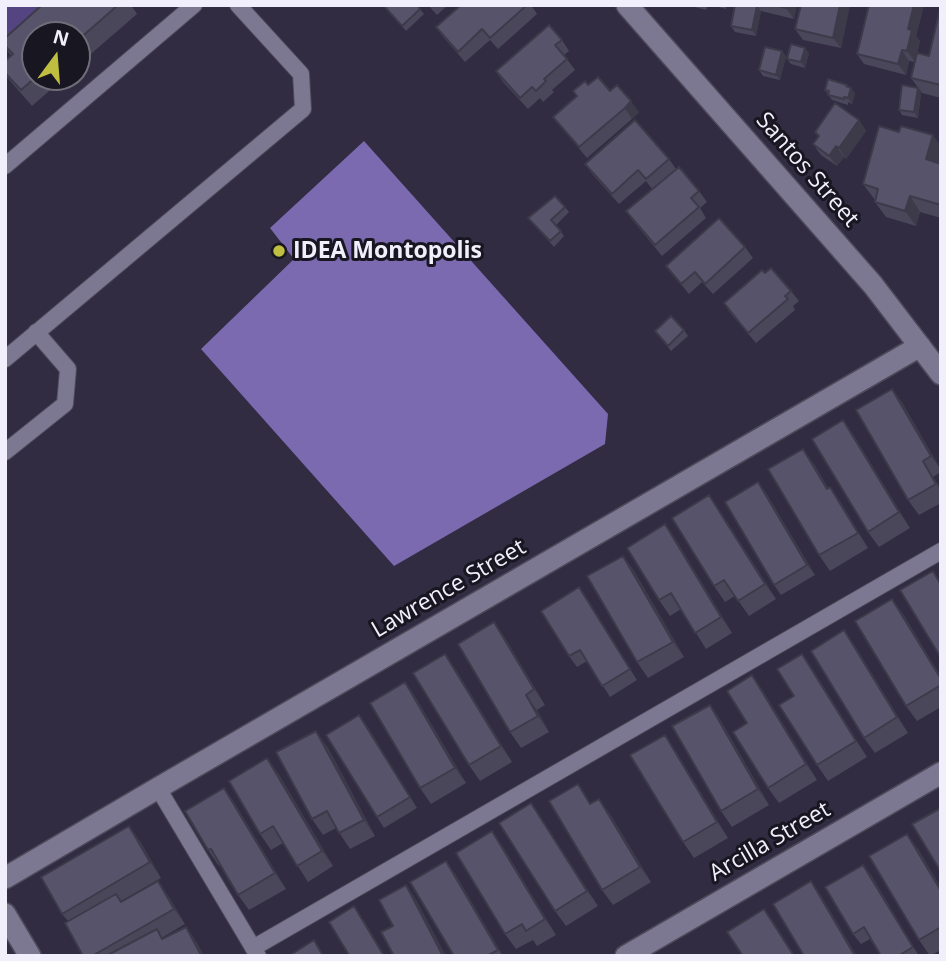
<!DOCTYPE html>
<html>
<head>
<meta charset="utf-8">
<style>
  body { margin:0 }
  #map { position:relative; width:946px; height:961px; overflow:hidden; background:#312c41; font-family:"Open Sans",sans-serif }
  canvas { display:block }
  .frame { position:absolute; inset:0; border:7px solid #f2effd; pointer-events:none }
  .north { position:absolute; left:21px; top:21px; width:70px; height:70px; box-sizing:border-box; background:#181620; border:2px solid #6f6d78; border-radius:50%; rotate:16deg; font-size:19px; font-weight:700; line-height:28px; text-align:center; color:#f2effd }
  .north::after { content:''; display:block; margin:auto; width:24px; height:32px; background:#bfbe41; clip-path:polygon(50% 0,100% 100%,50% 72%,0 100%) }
</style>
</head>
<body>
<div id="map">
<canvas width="946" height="961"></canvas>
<div class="frame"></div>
<div class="north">N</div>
</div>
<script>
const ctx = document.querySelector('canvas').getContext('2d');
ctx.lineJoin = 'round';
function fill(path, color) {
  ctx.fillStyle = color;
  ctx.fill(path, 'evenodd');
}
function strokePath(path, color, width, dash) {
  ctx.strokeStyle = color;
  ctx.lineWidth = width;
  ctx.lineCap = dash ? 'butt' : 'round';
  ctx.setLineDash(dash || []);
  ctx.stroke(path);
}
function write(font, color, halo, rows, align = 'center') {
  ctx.font = font + ' "Open Sans",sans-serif';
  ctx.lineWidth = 6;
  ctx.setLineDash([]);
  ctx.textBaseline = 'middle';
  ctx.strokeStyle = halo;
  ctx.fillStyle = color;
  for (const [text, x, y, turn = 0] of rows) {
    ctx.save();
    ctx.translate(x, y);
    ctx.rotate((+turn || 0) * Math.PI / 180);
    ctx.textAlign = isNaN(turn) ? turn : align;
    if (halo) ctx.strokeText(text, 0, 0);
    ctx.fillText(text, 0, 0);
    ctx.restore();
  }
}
const green = new Path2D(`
  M 5,5 L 53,5 L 5,43 Z`);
const water = new Path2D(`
  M 364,141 L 608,414 L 605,444 L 394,566 L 201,349 L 294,259 L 270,228 Z`);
const lane = new Path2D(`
  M 5,166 L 194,5
  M 5,359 L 303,109 L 301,74 L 238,5
  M 5,452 L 65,404 L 68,369 L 36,332
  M 158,788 L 258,956
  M 253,948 L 941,551`);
const street = new Path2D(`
  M 627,5 L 873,285 L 941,374
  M 5,878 L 158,788 L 920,346
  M 5,914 L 30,956
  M 626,956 L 941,773`);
const wall = new Path2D(`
  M 42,5 L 131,5 L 137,14 L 77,66 L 77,35 L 35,77 L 65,77 L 32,106 L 5,75 L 5,61 L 11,56 L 5,47 L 5,38 Z
  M 428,5 L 448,5 L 437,15 Z
  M 461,5 L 531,5 L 537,14 L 498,49 L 490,40 L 465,62 L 444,38 L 436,27 Z
  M 687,5 L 708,5 L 706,10 Z
  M 711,5 L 726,5 L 726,9 Z
  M 735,5 L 797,5 L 794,19 L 761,11 L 756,36 L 735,32 L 731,26 Z
  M 850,5 L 841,48 L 803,40 L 795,29 Z
  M 869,5 L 924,5 L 916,36 L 920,41 L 915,62 L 909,61 L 906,75 L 864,64 L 857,54 Z
  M 941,5 L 941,98 L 922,93 L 911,78 L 929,56 Z
  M 384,6 L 420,9 L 424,14 L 406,31 Z
  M 562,40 L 569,51 L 564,55 L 575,70 L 552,90 L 554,92 L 543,102 L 540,98 L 528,109 L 503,82 L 496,71 Z
  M 809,53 L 805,68 L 791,64 L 787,59 Z
  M 786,56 L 780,80 L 763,76 L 759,70 Z
  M 588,85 L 610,91 L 639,112 L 632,119 L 587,158 L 561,127 L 553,117 L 577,97 L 573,91 Z
  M 849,87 L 855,93 L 852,104 L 848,102 L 848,105 L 832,100 L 825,90 Z
  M 918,88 L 921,93 L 918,118 L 902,115 L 899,110 Z
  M 859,120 L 866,131 L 846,159 L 844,157 L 837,166 L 821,155 L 813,144 L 818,137 L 815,132 Z
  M 941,146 L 941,218 L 920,212 L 916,226 L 886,217 L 875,202 L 875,200 L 863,184 Z
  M 669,159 L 676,169 L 699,191 L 707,202 L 700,208 L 706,218 L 662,256 L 634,222 L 626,211 L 652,189 L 646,181 L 619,204 L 593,175 L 585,164 Z
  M 565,207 L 569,212 L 556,225 L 564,236 L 554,247 L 528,218 Z
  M 745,247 L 753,258 L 713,294 L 702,282 L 689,294 L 666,266 Z
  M 765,273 L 791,291 L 799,301 L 793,306 L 795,310 L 756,343 L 731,314 L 724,303 Z
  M 684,330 L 688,336 L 671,351 L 655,331 Z
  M 892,389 L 903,404 L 941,470 L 941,472 L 933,477 L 941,489 L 941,503 L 919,515 L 908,500 Z
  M 843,420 L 854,436 L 910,528 L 879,547 L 868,532 Z
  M 814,464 L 828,488 L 830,487 L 841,503 L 868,548 L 830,571 L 819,555 Z
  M 758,482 L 766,493 L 815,575 L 781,595 L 774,585 Z
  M 720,511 L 776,599 L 749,616 L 735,596 L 725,602 L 714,586 Z
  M 665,524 L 676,540 L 732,633 L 706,649 L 681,609 L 670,616 L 659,600 Z
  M 623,556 L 634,571 L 684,657 L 648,678 L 637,662 Z
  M 579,587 L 637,680 L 610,697 L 587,661 L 577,667 L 569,656 Z
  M 903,614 L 941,677 L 941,707 L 917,721 L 906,706 Z
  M 505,638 L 545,705 L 537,710 L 549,732 L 521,748 L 510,732 Z
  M 855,646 L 908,733 L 875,753 L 864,738 Z
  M 802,654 L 813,670 L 867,757 L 828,781 L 817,765 L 794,696 Z
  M 456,670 L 512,762 L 480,781 L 469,765 Z
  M 405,682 L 416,698 L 466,783 L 431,804 L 420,788 Z
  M 763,691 L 817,780 L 779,803 L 768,788 L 747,723 Z
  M 710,705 L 721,721 L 769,805 L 732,827 L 721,811 Z
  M 367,726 L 417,808 L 384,828 L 377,817 Z
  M 327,746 L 375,836 L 350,849 L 336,828 L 323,835 L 312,819 Z
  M 675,750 L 728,838 L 694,858 L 683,842 Z
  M 278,773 L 333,866 L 308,882 L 283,843 L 271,850 L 260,834 Z
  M 224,788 L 235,804 L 286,889 L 249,910 L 238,895 L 221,865 L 219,866 L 208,850 Z
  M 531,803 L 598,906 L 566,926 L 555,911 Z
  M 591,804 L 610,814 L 651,882 L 613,905 L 602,890 Z
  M 140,841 L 161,878 L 121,901 L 121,902 L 169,897 L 185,924 L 163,937 L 164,938 L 186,927 L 197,943 L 204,956 L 83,956 L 68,921 L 62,914 Z
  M 503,847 L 556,935 L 537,946 L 533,940 L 516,949 L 505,934 Z
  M 918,849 L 941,888 L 941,950 L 930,956 L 919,940 Z
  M 446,861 L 457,877 L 503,956 L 454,956 Z
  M 863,865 L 871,875 L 919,956 L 881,956 L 870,939 L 861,944 L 853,934 Z`);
const shadedWall = new Path2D(`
  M 787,5 L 797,5 L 794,19 L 786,8 Z
  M 840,5 L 850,5 L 841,48 L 833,38 Z
  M 914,5 L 924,5 L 916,36 L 920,41 L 915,62 L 907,51 L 908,29 Z
  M 757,6 L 761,11 L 756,36 L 752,30 Z
  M 805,48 L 809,53 L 805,68 L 801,62 Z
  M 902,50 L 909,61 L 906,75 L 898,64 Z
  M 782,51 L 786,56 L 780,80 L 776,75 Z
  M 847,85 L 851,90 L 851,88 L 855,93 L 852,104 L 848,98 Z
  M 918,88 L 921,93 L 918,118 L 914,112 Z
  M 631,101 L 639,112 L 632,119 L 625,108 Z
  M 859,120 L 866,131 L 846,159 L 839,148 Z
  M 933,135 L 941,146 L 941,163 L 937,175 L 926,159 Z
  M 836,146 L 844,157 L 837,166 L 829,156 Z
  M 910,196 L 920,212 L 916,226 L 905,211 Z
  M 892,389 L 903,404 L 941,470 L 931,456 Z
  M 843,420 L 854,436 L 910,528 L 899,512 Z
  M 803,449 L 814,464 L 838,505 L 827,489 Z
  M 923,461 L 933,477 L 941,491 L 936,484 Z
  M 758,482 L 766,493 L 815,575 L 807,565 Z
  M 830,487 L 841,503 L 868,548 L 858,533 Z
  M 709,495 L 720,511 L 776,599 L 765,584 Z
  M 665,524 L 676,540 L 732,633 L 721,617 Z
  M 623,556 L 634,571 L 684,657 L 673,642 Z
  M 579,587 L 587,598 L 637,680 L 630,669 Z
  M 892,599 L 903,614 L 941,677 L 941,679 Z
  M 494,622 L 505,638 L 545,705 L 534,689 Z
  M 844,630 L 855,646 L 908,733 L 897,717 Z
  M 445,654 L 456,670 L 512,762 L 501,746 Z
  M 802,654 L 813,670 L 867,757 L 856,741 Z
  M 752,675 L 763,691 L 817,780 L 806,764 Z
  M 405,682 L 416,698 L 466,783 L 455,768 Z
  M 526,695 L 537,710 L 549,732 L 538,716 Z
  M 710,705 L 721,721 L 769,805 L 758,789 Z
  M 359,715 L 367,726 L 417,808 L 410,797 Z
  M 316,731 L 327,746 L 375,836 L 364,820 Z
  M 665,735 L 675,750 L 728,838 L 717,822 Z
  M 267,758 L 278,773 L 333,866 L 322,851 Z
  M 224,788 L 235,804 L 286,889 L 275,873 Z
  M 599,799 L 610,814 L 651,882 L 640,867 Z
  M 531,803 L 542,819 L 598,906 L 587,891 Z
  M 129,826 L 140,841 L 161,878 L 150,862 Z
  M 492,831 L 503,847 L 556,935 L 545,919 Z
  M 907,834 L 918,849 L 941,888 L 941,891 Z
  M 446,861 L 457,877 L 503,956 L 498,950 Z
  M 863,865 L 871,875 L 919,956 L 913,947 Z
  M 158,881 L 169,897 L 185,924 L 174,909 Z
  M 811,881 L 822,897 L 857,956 L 855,956 Z
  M 406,885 L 417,901 L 446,956 L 443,956 Z
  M 354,906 L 365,922 L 385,956 L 384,956 Z
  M 764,909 L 775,924 L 795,956 L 794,956 Z
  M 186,927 L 197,943 L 204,956 L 201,955 Z`);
const building = new Path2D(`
  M 42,5 L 118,5 L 77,41 L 77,35 L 35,35 L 36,77 L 21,90 L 5,73 L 5,61 L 13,54 L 5,46 L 5,38 Z
  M 384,5 L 417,5 L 420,9 L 402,26 L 384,6 Z
  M 461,5 L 527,5 L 490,38 L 482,29 L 458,52 L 436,27 Z
  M 735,5 L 757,6 L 752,30 L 731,26 Z
  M 774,5 L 787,5 L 786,8 Z
  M 801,5 L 840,5 L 833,38 L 795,29 Z
  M 869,5 L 914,5 L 908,29 L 912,30 L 907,51 L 902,50 L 898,64 L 857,54 Z
  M 941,5 L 941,85 L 911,78 L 917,53 L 929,56 Z
  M 549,25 L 562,40 L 555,45 L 567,59 L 544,79 L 546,81 L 536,91 L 532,87 L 520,98 L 496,71 Z
  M 791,44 L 805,48 L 801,62 L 787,59 Z
  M 765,47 L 782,51 L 776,75 L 759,70 Z
  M 598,77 L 610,91 L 617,85 L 631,101 L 625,108 L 579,147 L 553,117 L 577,96 L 573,91 L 585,81 L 588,85 Z
  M 828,79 L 847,85 L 846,86 L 851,88 L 848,98 L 844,97 L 844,99 L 828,95 L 829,91 L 825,90 Z
  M 902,85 L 918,88 L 914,112 L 899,110 Z
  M 835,103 L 859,120 L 839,148 L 836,146 L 829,156 L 813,144 L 819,136 L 815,132 Z
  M 635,120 L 669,159 L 646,179 L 638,170 L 612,194 L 585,164 Z
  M 879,126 L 899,132 L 901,126 L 933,135 L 926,159 L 941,164 L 941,205 L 910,196 L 905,211 L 875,202 L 878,189 L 863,184 Z
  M 679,167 L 699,191 L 691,198 L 699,207 L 655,245 L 626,211 Z
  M 555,196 L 565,207 L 551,220 L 561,231 L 550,241 L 528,218 Z
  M 719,218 L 745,247 L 705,284 L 695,272 L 681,284 L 666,266 Z
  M 771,268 L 791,291 L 785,296 L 788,299 L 748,333 L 724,303 L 762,270 L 765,273 Z
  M 671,316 L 684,330 L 668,346 L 655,331 Z
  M 892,389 L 931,456 L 923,461 L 936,484 L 908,500 L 856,410 Z
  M 843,420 L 899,512 L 868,532 L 812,439 Z
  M 803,449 L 827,489 L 830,487 L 858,533 L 819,555 L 768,469 Z
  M 758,482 L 807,565 L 774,585 L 725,502 Z
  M 709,495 L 765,584 L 738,601 L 724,580 L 714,586 L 672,518 Z
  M 665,524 L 721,617 L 695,633 L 671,593 L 659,600 L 627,548 Z
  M 623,556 L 673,642 L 637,662 L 587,576 Z
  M 933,571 L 941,585 L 941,658 L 900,590 Z
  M 579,587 L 630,669 L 602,686 L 580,650 L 569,656 L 541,611 Z
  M 892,599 L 941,679 L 941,685 L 906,706 L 855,621 Z
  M 494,622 L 534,689 L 526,695 L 538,716 L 510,732 L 458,644 Z
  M 844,630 L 897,717 L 864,738 L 811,651 Z
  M 445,654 L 501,746 L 469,765 L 413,673 Z
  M 802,654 L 856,741 L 817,765 L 779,705 L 794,696 L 777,669 Z
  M 752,675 L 806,764 L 768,788 L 733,732 L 747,723 L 727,691 Z
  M 405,682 L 455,768 L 420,788 L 370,703 Z
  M 710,705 L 758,789 L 721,811 L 672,726 Z
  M 359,715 L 410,797 L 377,817 L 326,735 Z
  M 316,731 L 364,820 L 339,833 L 327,811 L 312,819 L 276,752 Z
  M 665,735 L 717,822 L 683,842 L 630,755 Z
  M 267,758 L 322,851 L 297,866 L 273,826 L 260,834 L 229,781 Z
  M 578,784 L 590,804 L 599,799 L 640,867 L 602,890 L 549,801 Z
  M 224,788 L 275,873 L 238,895 L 211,849 L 208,850 L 185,811 Z
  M 531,803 L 587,891 L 555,911 L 499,823 Z
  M 941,808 L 941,872 L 912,824 Z
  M 129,826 L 150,862 L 62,914 L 41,877 Z
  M 492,831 L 545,919 L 526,931 L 522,924 L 505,934 L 456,853 Z
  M 907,834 L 941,891 L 941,927 L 919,940 L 869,856 Z
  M 446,861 L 498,950 L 487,956 L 454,956 L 410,882 Z
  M 863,865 L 913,947 L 898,956 L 881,956 L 864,927 L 853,934 L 825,887 Z
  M 158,881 L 174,909 L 92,956 L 83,956 L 65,923 L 116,894 L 121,902 Z
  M 811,881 L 855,956 L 804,956 L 773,904 Z
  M 406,885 L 443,956 L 394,956 L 381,932 L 393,926 L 379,900 Z
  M 354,906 L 384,956 L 347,956 L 349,955 L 329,922 Z
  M 764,909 L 794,956 L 743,956 L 727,932 Z
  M 186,927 L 201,955 L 200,956 L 106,956 L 157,929 L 162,939 Z
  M 314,940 L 323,956 L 289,956 Z`);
const markers = [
  [279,251,7,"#bfbe41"]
];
const streetNames = [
  ["Santos Street",807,170,49],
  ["Lawrence Street",449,589,-30],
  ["Arcilla Street",770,842,-30]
];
const poiNames = [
  ["IDEA Montopolis",293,251]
];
fill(green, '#554482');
fill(water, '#7c6ab1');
strokePath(lane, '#4d495a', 18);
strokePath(street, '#4d495a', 24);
strokePath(lane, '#7d7891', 16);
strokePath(street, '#7d7891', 21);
fill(wall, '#4b475b');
fill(shadedWall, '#3d3a4a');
fill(building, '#57536a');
strokePath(building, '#3d3a4a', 2);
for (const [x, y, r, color] of markers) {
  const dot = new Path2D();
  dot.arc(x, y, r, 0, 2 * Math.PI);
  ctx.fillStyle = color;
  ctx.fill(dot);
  strokePath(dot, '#181620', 2.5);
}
write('23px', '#f2effd', '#181620', streetNames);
write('bold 23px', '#f2effd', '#181620', poiNames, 'left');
</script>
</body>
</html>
